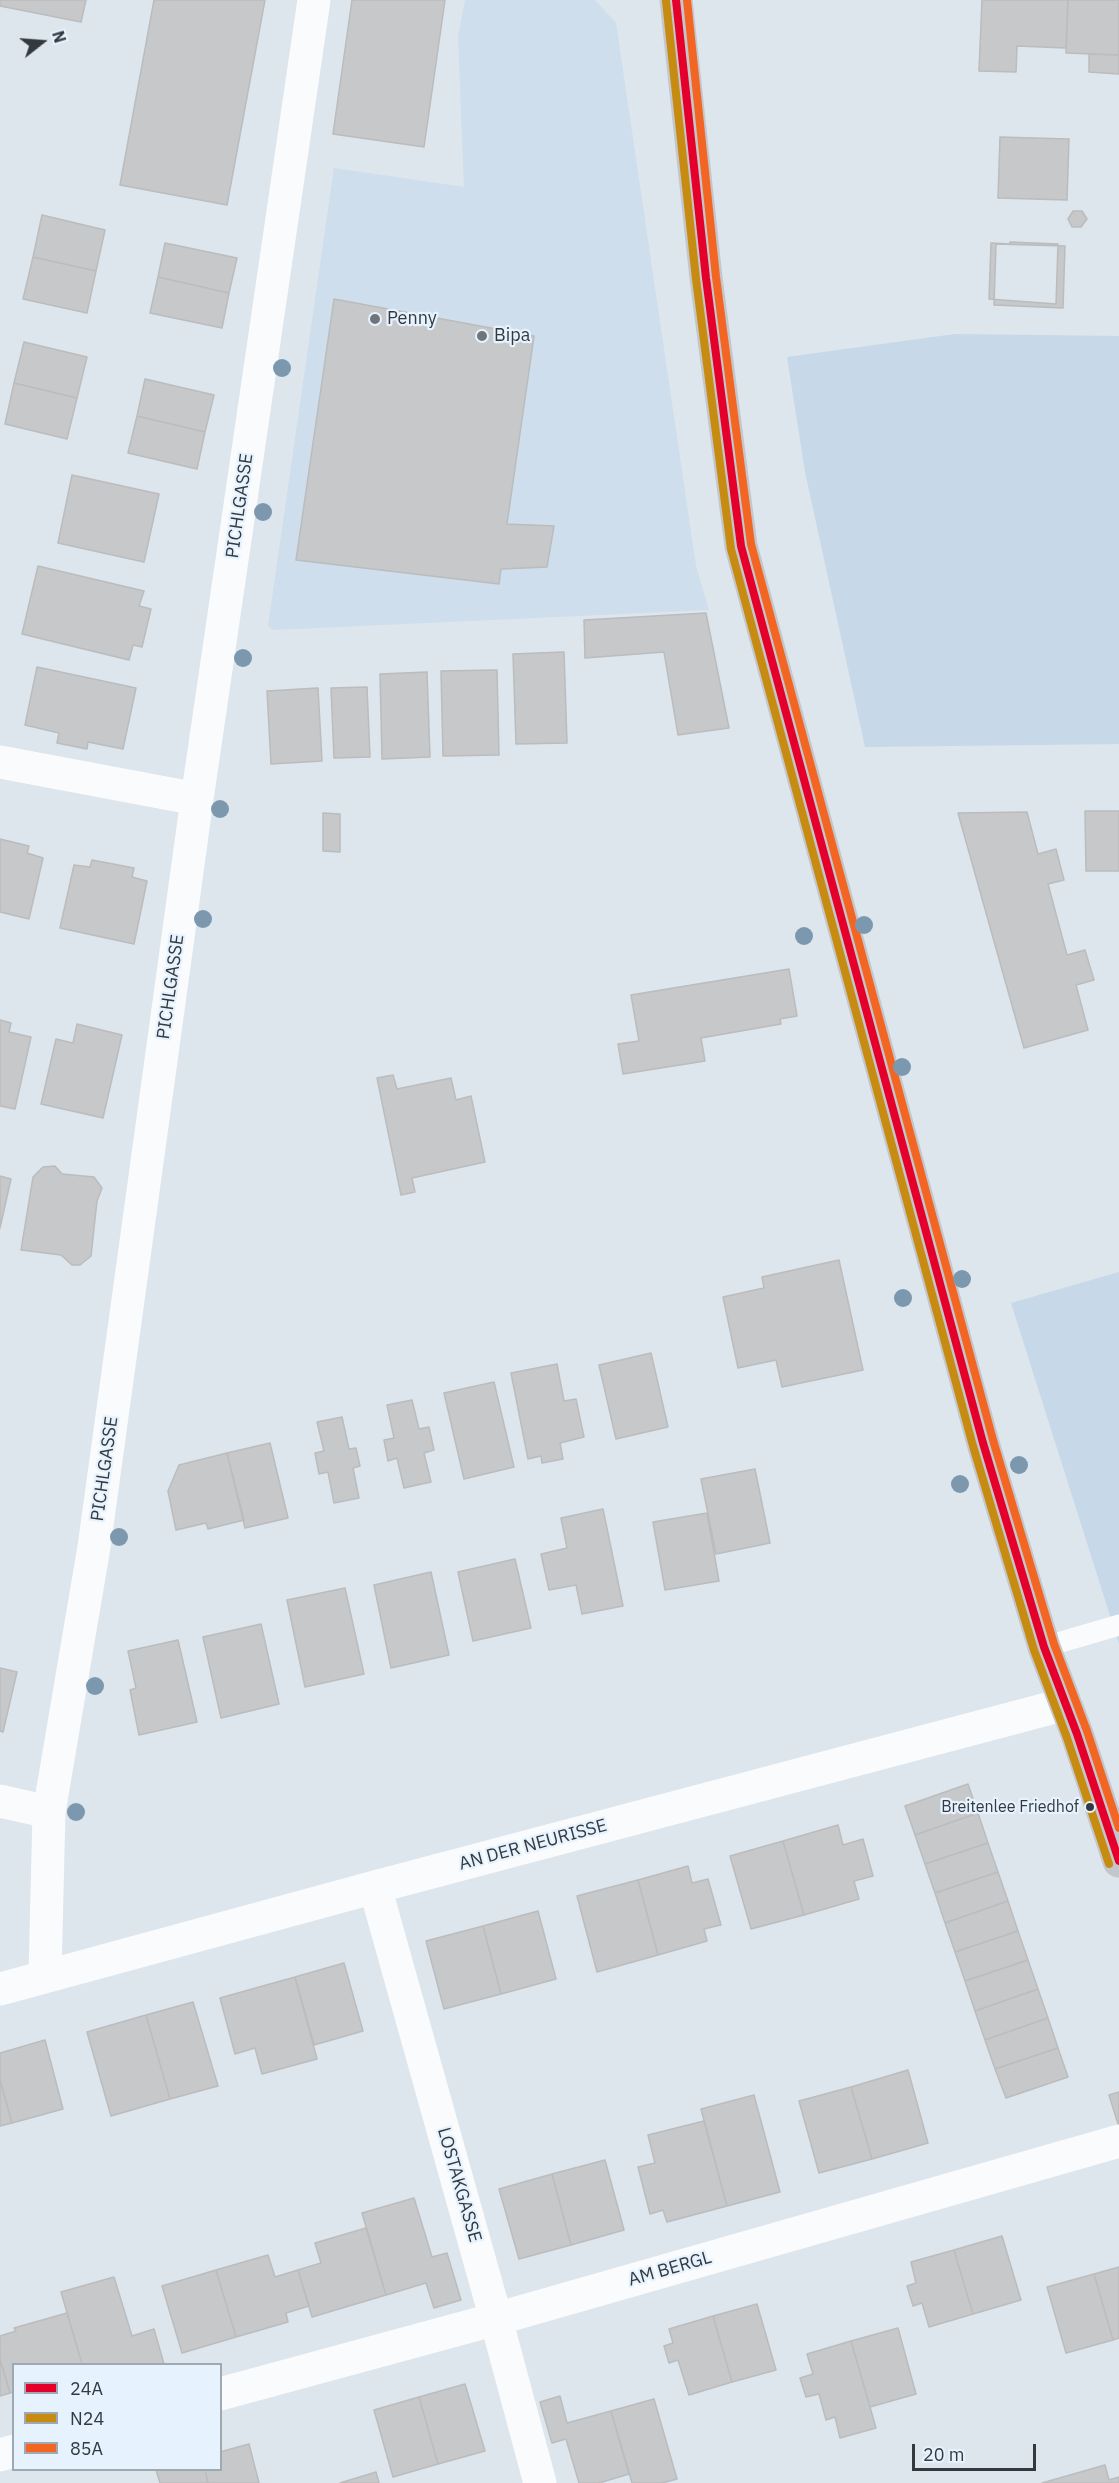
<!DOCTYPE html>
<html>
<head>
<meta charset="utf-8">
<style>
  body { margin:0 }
  #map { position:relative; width:1119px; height:2483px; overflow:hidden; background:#dde5ed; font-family:"IBM Plex Sans",sans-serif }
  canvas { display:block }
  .legend { position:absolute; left:12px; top:2363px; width:210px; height:108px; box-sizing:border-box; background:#e6f3fe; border:2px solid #9ea9b2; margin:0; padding:8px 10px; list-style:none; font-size:18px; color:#33393f }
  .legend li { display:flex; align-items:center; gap:12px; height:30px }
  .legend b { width:30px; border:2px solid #9ea9b2 }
  .north { position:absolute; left:12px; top:12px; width:60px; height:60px; -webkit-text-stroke:4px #e6f3fe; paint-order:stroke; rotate:73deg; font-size:16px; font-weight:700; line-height:24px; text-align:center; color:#33393f }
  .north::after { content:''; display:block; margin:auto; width:21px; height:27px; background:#33393f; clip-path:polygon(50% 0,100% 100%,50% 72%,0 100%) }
  .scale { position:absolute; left:912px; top:2444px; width:124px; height:27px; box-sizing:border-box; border:3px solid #33393f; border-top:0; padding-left:8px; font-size:18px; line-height:21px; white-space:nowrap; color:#33393f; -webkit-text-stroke:4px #e6f3fe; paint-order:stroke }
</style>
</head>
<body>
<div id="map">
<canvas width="1119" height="2483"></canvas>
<ul class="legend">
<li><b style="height:8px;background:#e4002b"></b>24A</li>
<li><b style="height:8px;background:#c68b10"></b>N24</li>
<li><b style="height:8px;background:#f26522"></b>85A</li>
</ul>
<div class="north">N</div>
<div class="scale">20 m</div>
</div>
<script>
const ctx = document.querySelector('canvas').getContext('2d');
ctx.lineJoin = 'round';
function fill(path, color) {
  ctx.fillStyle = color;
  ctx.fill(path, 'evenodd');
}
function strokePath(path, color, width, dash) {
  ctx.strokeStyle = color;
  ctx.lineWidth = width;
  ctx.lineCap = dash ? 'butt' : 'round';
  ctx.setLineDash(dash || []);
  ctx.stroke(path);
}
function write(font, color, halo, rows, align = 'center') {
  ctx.font = font + ' "IBM Plex Sans",sans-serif';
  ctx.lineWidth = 4.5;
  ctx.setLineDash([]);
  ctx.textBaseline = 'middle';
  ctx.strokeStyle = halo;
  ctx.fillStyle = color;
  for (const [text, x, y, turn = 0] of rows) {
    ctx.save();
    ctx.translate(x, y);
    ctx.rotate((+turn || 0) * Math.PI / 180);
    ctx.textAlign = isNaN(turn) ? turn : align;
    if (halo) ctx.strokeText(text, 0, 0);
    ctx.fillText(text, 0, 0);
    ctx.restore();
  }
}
const built = new Path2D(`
  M 465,0 L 595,0 L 616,23 L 696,566 L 709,610 L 273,630 L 268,626 L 334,168 L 464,187 L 458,36 Z`);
const green = new Path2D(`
  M 955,334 L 1119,336 L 1119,744 L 865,747 L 805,472 L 787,357 Z
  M 1119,1272 L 1119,1644 L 1011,1303 Z`);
const building = new Path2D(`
  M 0,0 L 86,0 L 81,22 L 0,6 Z
  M 154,0 L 265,0 L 227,205 L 120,185 Z
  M 352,0 L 445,0 L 424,147 L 333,134 Z
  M 982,0 L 1068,0 L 1066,48 L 1017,46 L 1016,72 L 979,71 Z
  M 1068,0 L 1119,0 L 1119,55 L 1066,53 Z
  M 1089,54 L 1119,55 L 1119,74 L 1089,72 Z
  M 1000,137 L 1069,139 L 1067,200 L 998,198 Z
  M 1073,211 L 1082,211 L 1087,219 L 1081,227 L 1072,227 L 1068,219 Z
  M 42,215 L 105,230 L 96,271 L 33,257 Z
  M 1010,242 L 1058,244 L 1056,304 L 989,299 L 991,243 L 1010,244 Z
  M 165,243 L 237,258 L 229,293 L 158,277 Z
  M 996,244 L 1065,246 L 1063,308 L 994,305 Z
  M 33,257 L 96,271 L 87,313 L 23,299 Z
  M 158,277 L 229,293 L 222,328 L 150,313 Z
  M 334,299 L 534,336 L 507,524 L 554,526 L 547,567 L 501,569 L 499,584 L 296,560 Z
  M 24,342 L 87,357 L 77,398 L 14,383 Z
  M 145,379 L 214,395 L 205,432 L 137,416 Z
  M 14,383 L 77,398 L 67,439 L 5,424 Z
  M 137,416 L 205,432 L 197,469 L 128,453 Z
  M 72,475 L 159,494 L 144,562 L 58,543 Z
  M 38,566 L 144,591 L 139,606 L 151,609 L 142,647 L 133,645 L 129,660 L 22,634 Z
  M 706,613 L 729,728 L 678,735 L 664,652 L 585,658 L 584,620 Z
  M 564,652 L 567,743 L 516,744 L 513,654 Z
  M 37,667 L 136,688 L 123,749 L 88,742 L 87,749 L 57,743 L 59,733 L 25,725 Z
  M 497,670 L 499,755 L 443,756 L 441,671 Z
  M 427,672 L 430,757 L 382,759 L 380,674 Z
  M 367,687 L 370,757 L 334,758 L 331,688 Z
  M 318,688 L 322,761 L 271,764 L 267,691 Z
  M 1085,811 L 1119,811 L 1119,871 L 1086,871 Z
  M 1027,812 L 1038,854 L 1056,849 L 1064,880 L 1048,884 L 1067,955 L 1085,950 L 1094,980 L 1076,985 L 1088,1030 L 1024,1048 L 958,813 Z
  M 323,813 L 340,814 L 340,852 L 323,851 Z
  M 0,839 L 29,846 L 27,853 L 43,858 L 29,919 L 0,912 Z
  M 92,860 L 134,868 L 132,877 L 147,881 L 134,944 L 60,928 L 74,865 L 90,867 Z
  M 789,969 L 797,1016 L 780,1019 L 781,1024 L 701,1038 L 705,1061 L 623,1074 L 618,1044 L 639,1041 L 631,995 Z
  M 0,1020 L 11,1023 L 9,1032 L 31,1037 L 15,1109 L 0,1106 Z
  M 77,1024 L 122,1035 L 103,1118 L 41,1104 L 56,1039 L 73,1043 Z
  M 393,1075 L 397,1089 L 451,1078 L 456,1100 L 471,1096 L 485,1162 L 412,1178 L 415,1192 L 401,1195 L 377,1078 Z
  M 55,1166 L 62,1174 L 94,1177 L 102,1188 L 97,1201 L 91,1256 L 80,1265 L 72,1265 L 61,1255 L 21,1250 L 33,1177 L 43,1167 Z
  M 0,1176 L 11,1179 L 0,1228 Z
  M 839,1260 L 863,1370 L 782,1387 L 776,1360 L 738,1368 L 723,1297 L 764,1288 L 762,1277 Z
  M 651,1353 L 668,1427 L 616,1439 L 599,1365 Z
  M 557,1364 L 564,1401 L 576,1399 L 584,1437 L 560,1443 L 563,1459 L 542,1463 L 541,1456 L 528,1459 L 511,1373 Z
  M 494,1382 L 514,1467 L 464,1479 L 444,1393 Z
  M 412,1400 L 419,1429 L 429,1427 L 434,1450 L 424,1453 L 431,1482 L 404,1488 L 397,1458 L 388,1461 L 384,1440 L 394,1438 L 387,1405 Z
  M 342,1417 L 349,1449 L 356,1448 L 360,1466 L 353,1468 L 359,1498 L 334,1503 L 328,1472 L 319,1474 L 315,1453 L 324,1451 L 317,1422 Z
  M 270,1443 L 288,1518 L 245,1528 L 227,1453 Z
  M 227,1453 L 244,1520 L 208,1529 L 206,1523 L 176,1530 L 168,1491 L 179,1465 Z
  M 755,1469 L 770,1543 L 716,1554 L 701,1479 Z
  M 603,1509 L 623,1606 L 582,1614 L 576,1585 L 549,1590 L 541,1554 L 567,1548 L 561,1518 Z
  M 707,1513 L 719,1581 L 665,1590 L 653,1522 Z
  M 515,1559 L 531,1628 L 473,1641 L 458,1572 Z
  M 431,1572 L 449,1655 L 391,1668 L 374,1585 Z
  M 345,1588 L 364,1674 L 305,1687 L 287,1600 Z
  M 261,1624 L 279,1704 L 221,1718 L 203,1637 Z
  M 178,1640 L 197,1722 L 139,1735 L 130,1690 L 136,1688 L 128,1651 Z
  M 0,1668 L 17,1672 L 3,1732 L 0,1731 Z
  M 968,1784 L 978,1813 L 915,1835 L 905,1806 Z
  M 978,1813 L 988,1843 L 925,1864 L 915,1835 Z
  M 838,1825 L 843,1845 L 863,1839 L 873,1876 L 854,1881 L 859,1899 L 804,1915 L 783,1841 Z
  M 783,1841 L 804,1915 L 751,1929 L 730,1856 Z
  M 988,1843 L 998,1872 L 935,1893 L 925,1864 Z
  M 688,1866 L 692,1883 L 708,1879 L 721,1925 L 704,1929 L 707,1941 L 658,1955 L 638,1880 Z
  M 998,1872 L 1008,1901 L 945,1923 L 935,1893 Z
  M 638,1880 L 658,1955 L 597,1972 L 577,1896 Z
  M 1008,1901 L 1018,1931 L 955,1952 L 945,1923 Z
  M 538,1911 L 556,1979 L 501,1994 L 483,1926 Z
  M 483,1926 L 501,1994 L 444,2009 L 426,1941 Z
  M 1018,1931 L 1028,1960 L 965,1981 L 955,1952 Z
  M 1028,1960 L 1038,1989 L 975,2011 L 965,1981 Z
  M 344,1963 L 363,2031 L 314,2045 L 295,1977 Z
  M 295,1977 L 317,2059 L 262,2074 L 255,2048 L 235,2054 L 220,1998 Z
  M 1038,1989 L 1048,2018 L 985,2040 L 975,2011 Z
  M 193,2002 L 218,2086 L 170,2099 L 146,2015 Z
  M 146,2015 L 170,2099 L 111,2116 L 87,2032 Z
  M 1048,2018 L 1058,2048 L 995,2069 L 985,2040 Z
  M 45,2040 L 63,2109 L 12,2123 L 0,2080 L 0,2053 Z
  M 1058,2048 L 1068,2077 L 1006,2098 L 995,2069 Z
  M 908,2070 L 928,2143 L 872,2159 L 851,2087 Z
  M 0,2080 L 12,2123 L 0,2126 Z
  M 851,2087 L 872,2159 L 819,2173 L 799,2101 Z
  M 1119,2092 L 1119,2124 L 1118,2124 L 1109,2095 Z
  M 754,2095 L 780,2192 L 727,2206 L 701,2109 Z
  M 704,2121 L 727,2206 L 667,2222 L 663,2210 L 650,2214 L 638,2167 L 655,2163 L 648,2135 Z
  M 605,2160 L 624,2230 L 571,2245 L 552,2174 Z
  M 552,2174 L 571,2245 L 519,2259 L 499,2189 Z
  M 414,2198 L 432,2257 L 447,2253 L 461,2300 L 434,2308 L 426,2283 L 386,2295 L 362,2213 Z
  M 366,2228 L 386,2295 L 312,2317 L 298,2270 L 321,2263 L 315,2243 Z
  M 1002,2236 L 1021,2300 L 973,2314 L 954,2250 Z
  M 954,2250 L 973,2314 L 929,2327 L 922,2303 L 913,2306 L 907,2286 L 916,2283 L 911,2262 Z
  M 268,2255 L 275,2277 L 298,2270 L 309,2306 L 286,2313 L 288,2322 L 236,2337 L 216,2270 Z
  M 1119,2267 L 1119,2338 L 1113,2340 L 1094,2274 Z
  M 216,2270 L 236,2337 L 182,2353 L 162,2286 Z
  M 1094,2274 L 1113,2340 L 1066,2353 L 1047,2287 Z
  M 114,2277 L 132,2336 L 154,2329 L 164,2364 L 82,2364 L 61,2292 Z
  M 757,2304 L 776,2370 L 732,2382 L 713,2316 Z
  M 67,2313 L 82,2364 L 14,2364 L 14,2392 L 10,2393 L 0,2359 L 0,2336 L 16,2331 L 14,2328 Z
  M 713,2316 L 732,2382 L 689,2395 L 678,2360 L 669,2363 L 664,2346 L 673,2343 L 669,2329 Z
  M 898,2328 L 916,2394 L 870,2407 L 851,2341 Z
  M 851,2341 L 876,2428 L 840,2438 L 835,2417 L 826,2420 L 819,2394 L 806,2397 L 800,2378 L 813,2374 L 807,2354 Z
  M 0,2359 L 10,2393 L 0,2396 Z
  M 465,2384 L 485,2451 L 438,2464 L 419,2397 Z
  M 560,2396 L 567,2423 L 611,2411 L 629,2474 L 599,2483 L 579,2483 L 566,2439 L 552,2443 L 540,2402 Z
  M 419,2397 L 438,2464 L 393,2477 L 374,2410 Z
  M 654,2399 L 677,2479 L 662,2483 L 632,2483 L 611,2411 Z
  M 249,2444 L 259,2483 L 208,2483 L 205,2470 L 220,2470 L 220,2452 Z
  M 1105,2465 L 1109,2480 L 1119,2477 L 1119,2483 L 1042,2483 Z
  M 156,2470 L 205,2470 L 208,2483 L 160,2483 Z
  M 376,2472 L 379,2483 L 340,2483 Z`);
const lane = new Path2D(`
  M 1044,1647 L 1119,1625`);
const street = new Path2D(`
  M 0,762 L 197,799
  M 0,1801 L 49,1812
  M 375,1887 L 496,2319 L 540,2483
  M 45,1975 L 49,1812 L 94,1547 L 197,799 L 314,0
  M 0,1989 L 375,1887 L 1066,1704
  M 220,2394 L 496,2319 L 1119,2141
  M 0,2455 L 14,2451`);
const secondary = new Path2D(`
  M 676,0 L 706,278 L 741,546 L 983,1443 L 1044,1647 L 1077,1734 L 1119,1861`);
const bus1 = new Path2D(`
  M 676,0 L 706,278 L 741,546 L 983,1443 L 1044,1647 L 1077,1734 L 1119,1861`);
const bus2 = new Path2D(`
  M 666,1 L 696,279 L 731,549 L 973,1446 L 1034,1650 L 1067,1738 L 1109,1864`);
const bus3 = new Path2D(`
  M 687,0 L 716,277 L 751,544 L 993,1440 L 1054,1644 L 1087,1731 L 1119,1828`);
const trees = [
  [282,368],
  [263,512],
  [243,658],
  [220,809],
  [203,919],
  [864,925],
  [804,936],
  [902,1067],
  [962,1279],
  [903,1298],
  [1019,1465],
  [960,1484],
  [119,1537],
  [95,1686],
  [76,1812]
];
const markers = [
  [375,319,6,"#6e757c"],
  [482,336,6,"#6e757c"],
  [1090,1807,5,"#33393f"]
];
const busNames = [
  ["Breitenlee Friedhof",1079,1807]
];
const poiNames = [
  ["Penny",387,319],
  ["Bipa",494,336]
];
const streetNames = [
  ["PICHLGASSE",240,506,-82],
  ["PICHLGASSE",171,987,-82],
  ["PICHLGASSE",105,1469,-82],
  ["AN DER NEURISSE",533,1845,-15],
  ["LOSTAKGASSE",459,2185,74],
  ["AM BERGL",670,2269,-16]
];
fill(built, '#cedeec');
fill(green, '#c7d8e8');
fill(building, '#c7c8c9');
strokePath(building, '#babcbd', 1.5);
strokePath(lane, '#fafbfc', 21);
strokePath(street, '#fafbfc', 33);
strokePath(secondary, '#c3c6ca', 33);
strokePath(bus1, '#e4002b', 8);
strokePath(bus2, '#c68b10', 8);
strokePath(bus3, '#f26522', 8);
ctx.fillStyle = '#7c98af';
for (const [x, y] of trees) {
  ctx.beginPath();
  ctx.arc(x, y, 9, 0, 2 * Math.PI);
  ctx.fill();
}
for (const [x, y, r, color] of markers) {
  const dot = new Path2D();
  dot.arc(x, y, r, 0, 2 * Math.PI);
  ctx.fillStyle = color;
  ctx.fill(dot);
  strokePath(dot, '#e6f3fe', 2);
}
write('16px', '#33393f', '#e6f3fe', busNames, 'right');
write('18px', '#33393f', '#e6f3fe', poiNames, 'left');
write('18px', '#33393f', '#e6f3fe', streetNames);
</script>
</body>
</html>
